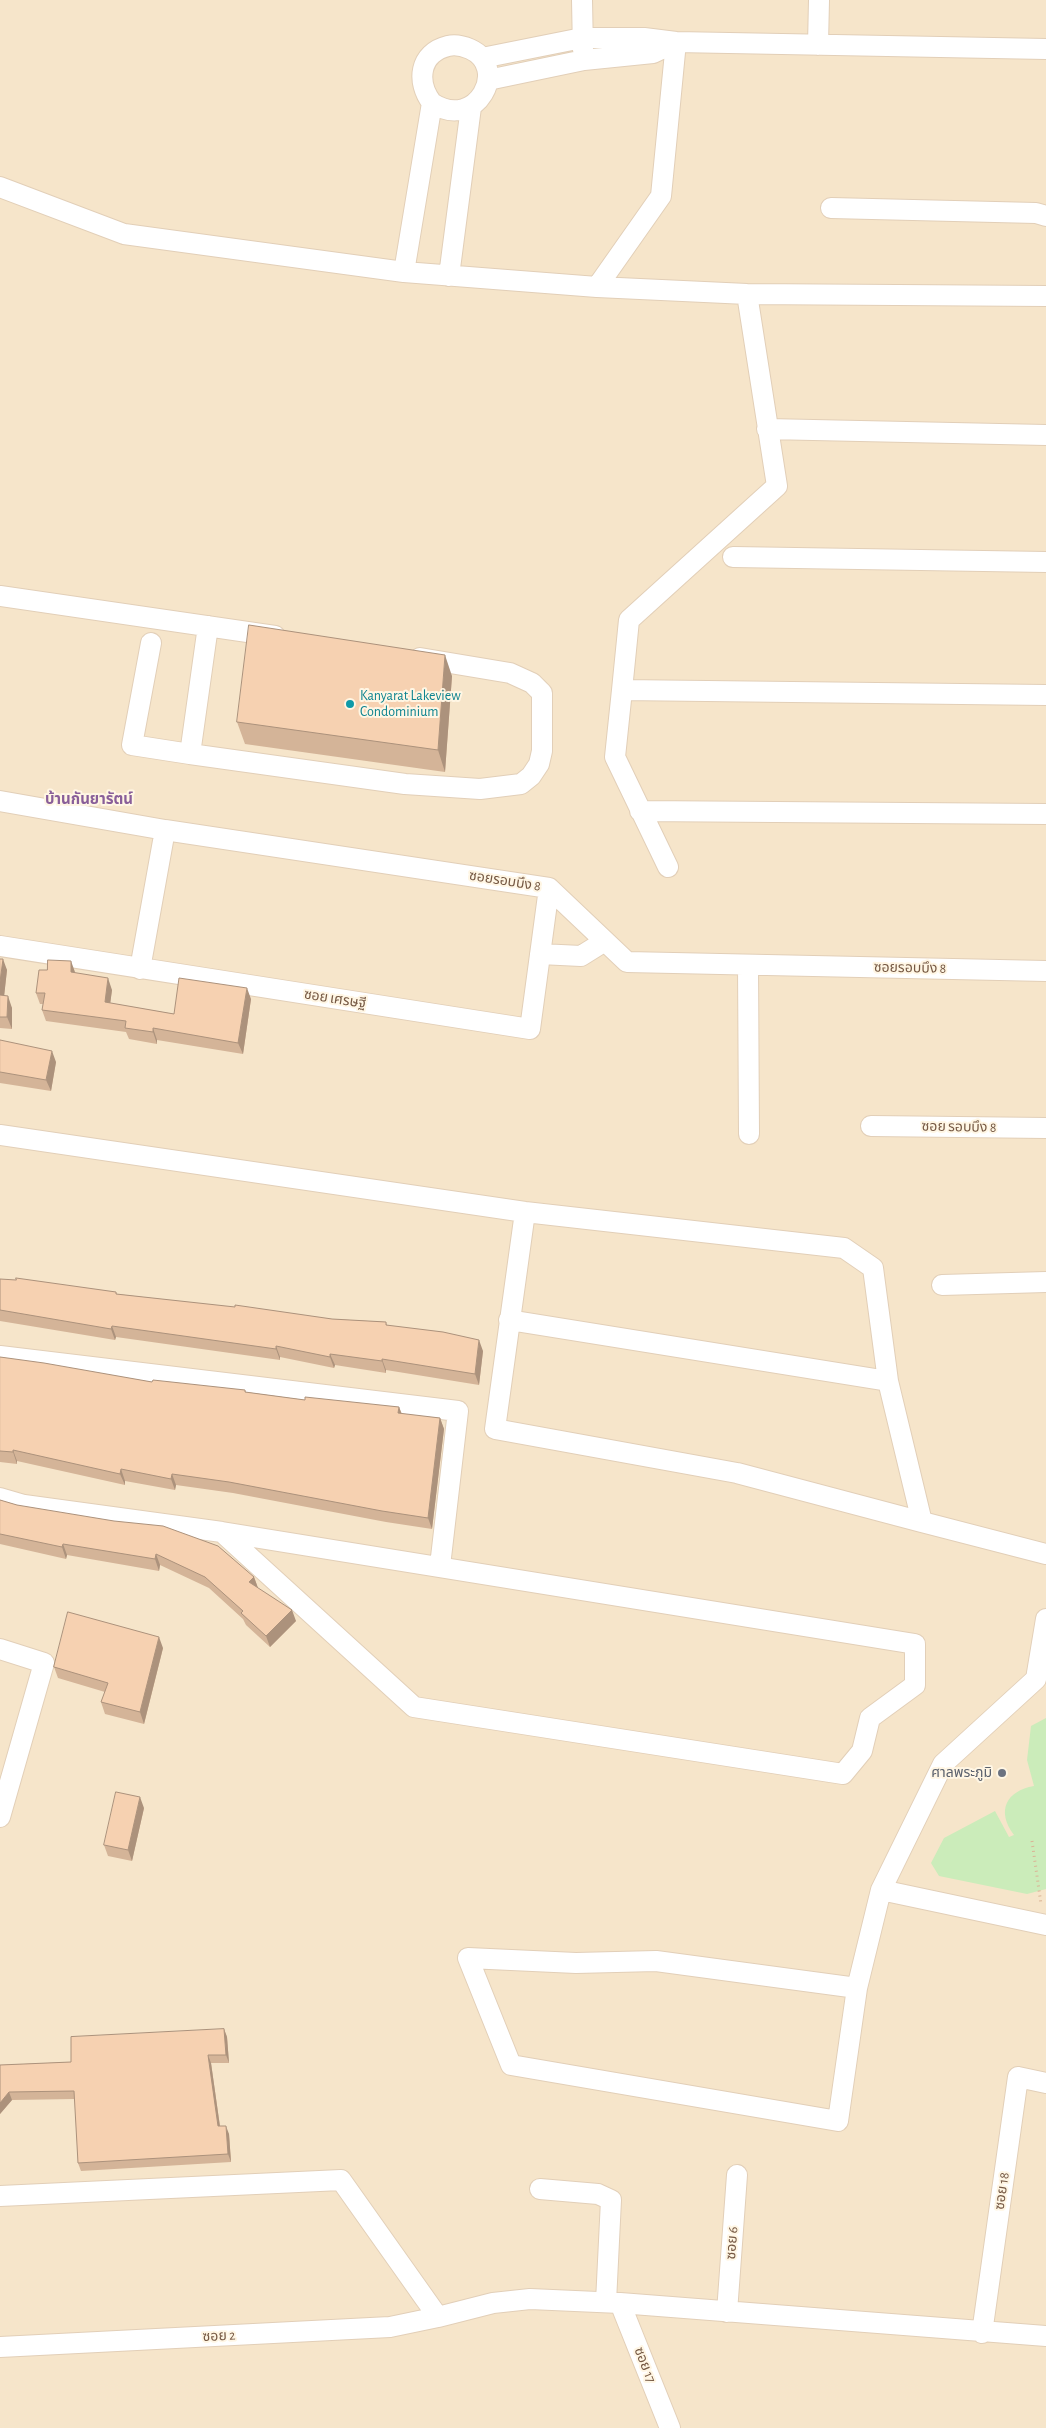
<!DOCTYPE html>
<html>
<head>
<meta charset="utf-8">
<style>
  body { margin:0 }
  canvas { display:block; background:#fef3dc }
</style>
</head>
<body>
<canvas width="1046" height="2428"></canvas>
<script>
const ctx = document.querySelector('canvas').getContext('2d');
ctx.lineJoin = 'round';
function fill(path, color) {
  ctx.fillStyle = color;
  ctx.fill(path, 'evenodd');
}
function strokePath(path, color, width, dash) {
  ctx.strokeStyle = color;
  ctx.lineWidth = width;
  ctx.lineCap = dash ? 'butt' : 'round';
  ctx.setLineDash(dash || []);
  ctx.stroke(path);
}
function write(font, color, halo, rows, align = 'center') {
  ctx.font = font + ' "Alegreya Sans","Noto Sans Thai",sans-serif';
  ctx.lineWidth = 4;
  ctx.setLineDash([]);
  ctx.textBaseline = 'middle';
  ctx.strokeStyle = halo;
  ctx.fillStyle = color;
  for (const [text, x, y, turn = 0] of rows) {
    ctx.save();
    ctx.translate(x, y);
    ctx.rotate((+turn || 0) * Math.PI / 180);
    ctx.textAlign = isNaN(turn) ? turn : align;
    if (halo) ctx.strokeText(text, 0, 0);
    ctx.fillText(text, 0, 0);
    ctx.restore();
  }
}
const residential = new Path2D(`
  M 0,0 L 1046,0 L 1046,2428 L 0,2428 Z`);
const green = new Path2D(`
  M 1046,1718 L 1046,1889 L 1027,1894 L 939,1876 L 931,1863 L 944,1838 L 995,1811 L 1009,1837 L 1014,1835 C 996,1811 1006,1791 1034,1786 L 1027,1760 L 1031,1726 Z`);
const path = new Path2D(`
  M 1032,1841 L 1041,1904`);
const minor = new Path2D(`
  M 582,0 L 583,50
  M 818,45 L 819,0
  M 482,58 L 582,38 L 644,38 L 676,42 L 1046,49
  M 488,80 L 584,60 L 653,53 L 674,43
  M 0,187 L 124,234 L 404,272 L 597,287 L 747,294 L 1046,296
  M 831,208 L 1036,213 L 1046,216
  M 404,272 L 432,103 C 416,82 419,53 448,46 C 456,44 463,46 470,49 C 510,67 477,132 432,103
  M 449,276 L 471,107
  M 597,287 L 661,196 L 676,42
  M 747,294 L 777,486 L 629,620 L 622,690 L 1046,695
  M 767,429 L 1046,435
  M 733,557 L 1046,562
  M 0,596 L 275,636
  M 208,626 L 190,754 L 405,784 L 480,789 L 521,784 L 531,776 L 539,764 L 542,751 L 542,693 L 532,683 L 510,673 L 420,658
  M 151,643 L 132,745 L 190,754
  M 622,690 L 615,757 L 668,867
  M 0,801 L 165,830 L 549,888 L 627,962 L 1046,971
  M 640,811 L 1046,814
  M 0,946 L 530,1029 L 549,888
  M 540,954 L 581,956 L 605,941
  M 748,965 L 749,1134
  M 140,969 L 165,830
  M 871,1126 L 1046,1128
  M 0,1135 L 525,1212 L 844,1248 L 873,1268 L 888,1381 L 922,1522 L 1046,1554
  M 525,1212 L 495,1429 L 737,1473 L 922,1522
  M 942,1285 L 1046,1282
  M 509,1320 L 888,1381
  M 0,1356 L 458,1411 L 440,1566
  M 0,1498 L 24,1505 L 222,1532 L 915,1644 L 915,1685 L 870,1718 L 862,1751 L 843,1774 L 414,1707 L 222,1532
  M 0,1649 L 44,1663 L 0,1817
  M 881,1890 L 1046,1925
  M 857,1988 L 656,1961 L 576,1963 L 468,1958 L 511,2065 L 838,2121 L 857,1988 L 881,1890 L 943,1764 L 1036,1679 L 1046,1619
  M 540,2189 L 598,2194 L 611,2200 L 606,2302
  M 0,2196 L 341,2180 L 438,2317 L 493,2303 L 530,2299 L 620,2303 L 1046,2336
  M 620,2303 L 670,2428
  M 727,2312 L 737,2175
  M 982,2333 L 1018,2077 L 1046,2083
  M 0,2347 L 390,2327 L 438,2317`);
const wall = new Path2D(`
  M 452,676 L 445,772 L 245,744 L 237,722 Z
  M 0,959 L 7,970 L 4,996 L 12,1008 L 12,1029 L 0,1028 Z
  M 75,972 L 75,973 L 112,990 L 110,1003 L 174,1014 L 251,999 L 243,1054 L 157,1040 L 157,1044 L 129,1039 L 126,1032 L 46,1021 L 42,1010 L 43,1004 L 40,1004 L 36,993 Z
  M 0,1040 L 56,1062 L 51,1091 L 0,1083 Z
  M 0,1279 L 116,1292 L 117,1294 L 332,1319 L 386,1322 L 387,1325 L 483,1351 L 479,1385 L 386,1370 L 386,1373 L 335,1365 L 334,1368 L 280,1357 L 280,1360 L 116,1337 L 115,1340 L 0,1321 Z
  M 0,1357 L 152,1382 L 245,1390 L 246,1392 L 305,1400 L 399,1407 L 402,1414 L 440,1418 L 444,1429 L 432,1529 L 386,1522 L 233,1493 L 176,1485 L 175,1490 L 125,1481 L 125,1485 L 17,1461 L 17,1464 L 0,1462 Z
  M 0,1500 L 254,1577 L 258,1588 L 296,1621 L 270,1647 L 246,1625 L 243,1619 L 209,1588 L 160,1565 L 159,1571 L 67,1555 L 66,1559 L 0,1544 Z
  M 163,1648 L 144,1724 L 105,1714 L 101,1702 L 105,1692 L 58,1678 L 54,1667 Z
  M 144,1808 L 132,1861 L 108,1856 L 104,1845 Z
  M 224,2029 L 227,2037 L 229,2063 L 211,2063 L 220,2126 L 229,2134 L 231,2162 L 81,2171 L 78,2163 L 75,2099 L 12,2100 L 0,2114 L 0,2065 L 71,2062 Z`);
const shadedWall = new Path2D(`
  M 445,655 L 452,676 L 445,772 L 438,750 Z
  M 3,959 L 7,970 L 3,1006 L 0,999 L 0,982 Z
  M 71,961 L 75,972 L 75,984 L 71,972 Z
  M 108,978 L 112,990 L 109,1013 L 105,1002 Z
  M 247,988 L 251,999 L 243,1054 L 238,1043 Z
  M 8,996 L 12,1008 L 12,1029 L 7,1017 Z
  M 153,1028 L 157,1040 L 157,1044 L 153,1032 Z
  M 52,1051 L 56,1062 L 51,1091 L 46,1080 Z
  M 112,1326 L 116,1337 L 115,1340 L 111,1329 Z
  M 479,1340 L 483,1351 L 479,1385 L 475,1374 Z
  M 276,1346 L 280,1357 L 280,1360 L 276,1349 Z
  M 330,1354 L 335,1365 L 334,1368 L 330,1357 Z
  M 382,1359 L 386,1370 L 386,1373 L 382,1361 Z
  M 399,1407 L 403,1418 L 398,1413 Z
  M 440,1418 L 444,1429 L 432,1529 L 428,1518 Z
  M 13,1450 L 17,1461 L 17,1464 L 13,1452 Z
  M 121,1469 L 125,1481 L 125,1485 L 120,1474 Z
  M 172,1474 L 176,1485 L 175,1490 L 171,1479 Z
  M 63,1544 L 67,1555 L 66,1559 L 62,1547 Z
  M 156,1554 L 160,1565 L 159,1571 L 155,1559 Z
  M 254,1577 L 258,1588 L 249,1582 Z
  M 292,1610 L 296,1621 L 270,1647 L 266,1636 Z
  M 159,1637 L 163,1648 L 144,1724 L 140,1712 Z
  M 140,1797 L 144,1808 L 132,1861 L 128,1850 Z
  M 224,2029 L 227,2037 L 229,2063 L 226,2055 Z
  M 208,2055 L 211,2063 L 221,2134 L 218,2126 Z
  M 9,2092 L 12,2100 L 0,2114 L 0,2103 Z
  M 226,2126 L 229,2134 L 231,2162 L 228,2154 Z`);
const building = new Path2D(`
  M 249,625 L 445,655 L 438,750 L 237,722 Z
  M 0,959 L 3,959 L 0,982 Z
  M 48,960 L 71,961 L 71,972 L 108,978 L 105,1002 L 174,1014 L 179,978 L 247,988 L 238,1043 L 153,1028 L 153,1032 L 125,1028 L 126,1021 L 42,1010 L 45,993 L 36,993 L 39,970 L 47,970 Z
  M 0,995 L 8,996 L 7,1017 L 0,1017 Z
  M 0,1040 L 52,1051 L 46,1080 L 0,1072 Z
  M 16,1278 L 116,1292 L 116,1294 L 235,1307 L 235,1305 L 332,1319 L 386,1322 L 386,1325 L 443,1332 L 479,1340 L 475,1374 L 382,1359 L 382,1361 L 330,1354 L 330,1357 L 276,1346 L 276,1349 L 112,1326 L 111,1329 L 0,1310 L 0,1279 L 16,1280 Z
  M 0,1357 L 44,1363 L 152,1382 L 153,1380 L 245,1390 L 245,1392 L 305,1400 L 305,1397 L 399,1407 L 398,1413 L 440,1418 L 428,1518 L 382,1511 L 229,1482 L 172,1474 L 171,1479 L 121,1469 L 120,1474 L 13,1450 L 13,1452 L 0,1451 Z
  M 0,1500 L 17,1505 L 114,1521 L 163,1526 L 218,1546 L 254,1577 L 249,1582 L 292,1610 L 266,1636 L 241,1613 L 243,1611 L 205,1577 L 156,1554 L 155,1559 L 63,1544 L 62,1547 L 0,1534 Z
  M 68,1612 L 159,1637 L 140,1712 L 101,1702 L 108,1683 L 54,1667 Z
  M 116,1792 L 140,1797 L 128,1850 L 104,1845 Z
  M 224,2029 L 226,2055 L 208,2055 L 218,2126 L 226,2126 L 228,2154 L 78,2163 L 74,2091 L 9,2092 L 0,2103 L 0,2065 L 71,2062 L 71,2037 Z`);
const markers = [
  [350,704,5,"#0f9aa8"],
  [1002,1773,5,"#6b7280"]
];
const cultureNames = [
  ["Kanyarat Lakeview",360,696],
  ["Condominium",360,712]
];
const streetNames = [
  ["ซอยรอบบึง 8",505,881,9],
  ["ซอยรอบบึง 8",910,968,1],
  ["ซอย เศรษฐี",335,999,9],
  ["ซอย รอบบึง 8",959,1127,1],
  ["ซอย 18",1002,2191,-82],
  ["ซอย 6",732,2243,-86],
  ["ซอย 2",219,2336,-3],
  ["ซอย 17",645,2365,68]
];
const worshipNames = [
  ["ศาลพระภูมิ",992,1773]
];
const neighbourhoodNames = [
  ["บ้านกันยารัตน์",89,799]
];
fill(residential, '#f6e5ca');
fill(green, '#cbecba');
strokePath(minor, '#e2cfb8', 22);
strokePath(path, '#dab495', 3, [1, 4]);
strokePath(minor, '#fff', 20);
fill(wall, '#d4b498');
fill(shadedWall, '#ac927c');
fill(building, '#f6d1b1');
strokePath(building, '#ac927c', 1);
for (const [x, y, r, color] of markers) {
  const dot = new Path2D();
  dot.arc(x, y, r, 0, 2 * Math.PI);
  ctx.fillStyle = color;
  ctx.fill(dot);
  strokePath(dot, '#fff6e4', 2);
}
write('14px', '#0d838f', '#fff6e4', cultureNames, 'left');
write('14px', '#755843', '#fff6e4', streetNames);
write('14px', '#5b616d', '#fff6e4', worshipNames, 'right');
write('bold 15px', '#895e99', '#fff6e4', neighbourhoodNames);
</script>
</body>
</html>
